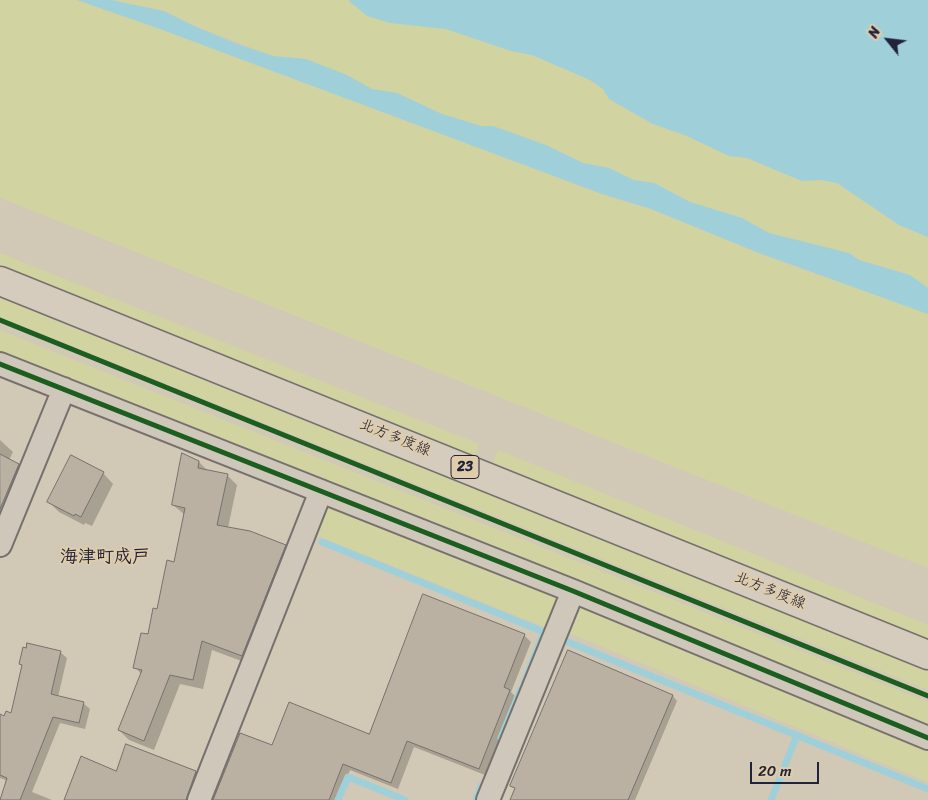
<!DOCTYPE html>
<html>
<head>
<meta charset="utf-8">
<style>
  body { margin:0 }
  #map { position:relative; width:928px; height:800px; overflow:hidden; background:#d2c8b6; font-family:Sriracha,sans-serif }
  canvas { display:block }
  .north { position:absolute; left:863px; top:15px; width:50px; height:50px; -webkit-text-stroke:4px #deccaa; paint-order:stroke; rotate:299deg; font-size:14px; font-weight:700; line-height:20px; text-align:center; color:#22223b }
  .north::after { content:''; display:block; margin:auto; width:18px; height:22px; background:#22223b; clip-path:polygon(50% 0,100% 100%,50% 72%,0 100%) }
  .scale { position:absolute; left:750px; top:762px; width:69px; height:22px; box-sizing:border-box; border:2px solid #22223b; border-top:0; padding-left:6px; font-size:15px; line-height:18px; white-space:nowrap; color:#22223b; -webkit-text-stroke:4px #deccaa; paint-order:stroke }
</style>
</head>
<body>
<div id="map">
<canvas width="928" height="800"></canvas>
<div class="north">N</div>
<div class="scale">20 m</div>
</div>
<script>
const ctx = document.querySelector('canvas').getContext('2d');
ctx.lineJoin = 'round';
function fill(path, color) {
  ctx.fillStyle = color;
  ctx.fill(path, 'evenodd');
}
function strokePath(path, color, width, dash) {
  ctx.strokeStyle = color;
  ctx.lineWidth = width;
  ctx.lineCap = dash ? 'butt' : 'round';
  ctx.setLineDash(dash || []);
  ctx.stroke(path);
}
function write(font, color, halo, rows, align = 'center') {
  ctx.font = font + ' Sriracha,"Klee One",sans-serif';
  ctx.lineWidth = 4;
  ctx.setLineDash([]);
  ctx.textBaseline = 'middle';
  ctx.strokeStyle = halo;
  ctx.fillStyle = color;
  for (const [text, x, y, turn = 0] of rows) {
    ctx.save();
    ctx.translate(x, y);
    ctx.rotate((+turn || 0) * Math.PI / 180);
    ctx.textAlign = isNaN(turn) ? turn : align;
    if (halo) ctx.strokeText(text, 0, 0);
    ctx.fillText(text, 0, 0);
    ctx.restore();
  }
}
const green = new Path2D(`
  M 0,0 L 77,0 L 160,29 L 602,194 L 651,209 L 759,253 L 928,314 L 928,568 L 0,198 Z
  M 111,0 L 348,0 L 350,4 L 419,25 L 446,29 L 511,51 L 532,55 L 590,80 L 603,89 L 609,99 L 653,124 L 687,136 L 729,156 L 747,158 L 802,181 L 820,180 L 837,183 L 899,225 L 928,237 L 928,288 L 910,275 L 859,260 L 849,253 L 769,233 L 742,218 L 690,202 L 654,183 L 634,180 L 609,168 L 583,163 L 546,145 L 493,126 L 482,126 L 442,114 L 397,93 L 372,89 L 347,75 L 306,59 L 273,56 L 192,25 L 164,11 Z
  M 0,253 L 479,444 L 474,457 L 0,269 Z
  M 0,298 L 928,670 L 928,690 L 0,317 Z
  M 0,330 L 928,702 L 928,729 L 0,354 Z
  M 498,450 L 928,625 L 928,640 L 493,463 Z
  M 331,505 L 550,592 L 555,597 L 559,607 L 549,629 L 313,534 L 325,509 Z
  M 579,605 L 928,746 L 928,782 L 564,631 Z`);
const water = new Path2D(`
  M 77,0 L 111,0 L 164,11 L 192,25 L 237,44 L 273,56 L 306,59 L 347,75 L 372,89 L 397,93 L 442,114 L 481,126 L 493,126 L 546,145 L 583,163 L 609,168 L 634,180 L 654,183 L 690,202 L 742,218 L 769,233 L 849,253 L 859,260 L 910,275 L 928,288 L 928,314 L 759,253 L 651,209 L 602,194 L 160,29 Z
  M 348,0 L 928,0 L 928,237 L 899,225 L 837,183 L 820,180 L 802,181 L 747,158 L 729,156 L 687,136 L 653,124 L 609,99 L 603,89 L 590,80 L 532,55 L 511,51 L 446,29 L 390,23 L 367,16 Z`);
const shadow = new Path2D(`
  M 0,440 L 13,452 L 9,460 L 18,465 L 28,475 L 20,494 L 0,484 Z
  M 199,462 L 208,471 L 227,475 L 237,485 L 228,528 L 285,546 L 295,556 L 252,665 L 212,650 L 203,689 L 180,684 L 154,750 L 129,740 L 119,730 L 141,674 L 135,667 L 175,563 L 185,515 L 173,505 Z
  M 103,473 L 113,484 L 92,526 L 85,523 L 84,525 L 59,512 L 49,502 Z
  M 524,635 L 531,642 L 511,692 L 516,697 L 485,775 L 414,747 L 398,789 L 350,770 L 338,800 L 214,800 L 272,747 L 369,735 Z
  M 60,652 L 67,658 L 58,697 L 83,703 L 90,709 L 85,729 L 60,723 L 32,792 L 52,800 L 0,800 L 8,781 L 0,778 L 0,729 L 12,714 L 23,667 L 20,663 Z
  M 569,652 L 673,696 L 677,701 L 635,800 L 511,800 L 515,789 L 512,786 Z
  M 127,746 L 196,772 L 202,778 L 195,800 L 65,800 L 117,772 Z`);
const stream = new Path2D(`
  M 322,542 L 544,632 L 524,683
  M 568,642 L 928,789
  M 501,738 L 521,689
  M 338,800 L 348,777 L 405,800
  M 476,800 L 481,786
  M 771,800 L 797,735`);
const building = new Path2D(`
  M 182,453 L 199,461 L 198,468 L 228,474 L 217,525 L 250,531 L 286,545 L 242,656 L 202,641 L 193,680 L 170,675 L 144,741 L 118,730 L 142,670 L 133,668 L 141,633 L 148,634 L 153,608 L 157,609 L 167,560 L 174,562 L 185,508 L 172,505 Z
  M 0,454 L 19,464 L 0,509 Z
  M 71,455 L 104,472 L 81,517 L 75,514 L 74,516 L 47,502 Z
  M 423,594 L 525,634 L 504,687 L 510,690 L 479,769 L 407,741 L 391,783 L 343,764 L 329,800 L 213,800 L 240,733 L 272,745 L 289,702 L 369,734 Z
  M 27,643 L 61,651 L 51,694 L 84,702 L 79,723 L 53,717 L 20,800 L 0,800 L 7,778 L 0,775 L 0,714 L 4,716 L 6,711 L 11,713 L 22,665 L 19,664 L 23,647 L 26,648 Z
  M 568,650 L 673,695 L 628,800 L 510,800 L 515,788 L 510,786 Z
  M 126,744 L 196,771 L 186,800 L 64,800 L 81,756 L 116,771 Z`);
const street = new Path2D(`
  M 0,364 L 573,591 L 928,738
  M 0,545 L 64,389
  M 199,800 L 321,491
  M 488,800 L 573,591`);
const primary = new Path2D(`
  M 0,281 L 928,655`);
const cycleway = new Path2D(`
  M 0,320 L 928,696
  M 0,364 L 573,591 L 928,738`);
const shields = [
  [465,467,28]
];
const shieldNames = [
  ["23",465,467]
];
const streetNames = [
  ["北方多度線",395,438,22],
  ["北方多度線",770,591,22]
];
const quarterNames = [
  ["海津町成戸",105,557]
];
fill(green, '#d1d3a1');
fill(water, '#9fd0da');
fill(shadow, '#0003');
strokePath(stream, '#9fd0da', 7);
fill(building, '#bab1a3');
strokePath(building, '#76716e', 1);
strokePath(street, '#76716e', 26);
strokePath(primary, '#76716e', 31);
strokePath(street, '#cec7ba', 22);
strokePath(primary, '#d5ccbe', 28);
strokePath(cycleway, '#1b5e20', 5);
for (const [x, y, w] of shields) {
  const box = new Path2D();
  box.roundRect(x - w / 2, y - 11.5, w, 23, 4);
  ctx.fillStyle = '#deccaa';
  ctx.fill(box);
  strokePath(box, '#22223b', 1);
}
write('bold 14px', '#22223b', null, shieldNames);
write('15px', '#22223b', '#deccaa', streetNames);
write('bold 18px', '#22223b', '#deccaa', quarterNames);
</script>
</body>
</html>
